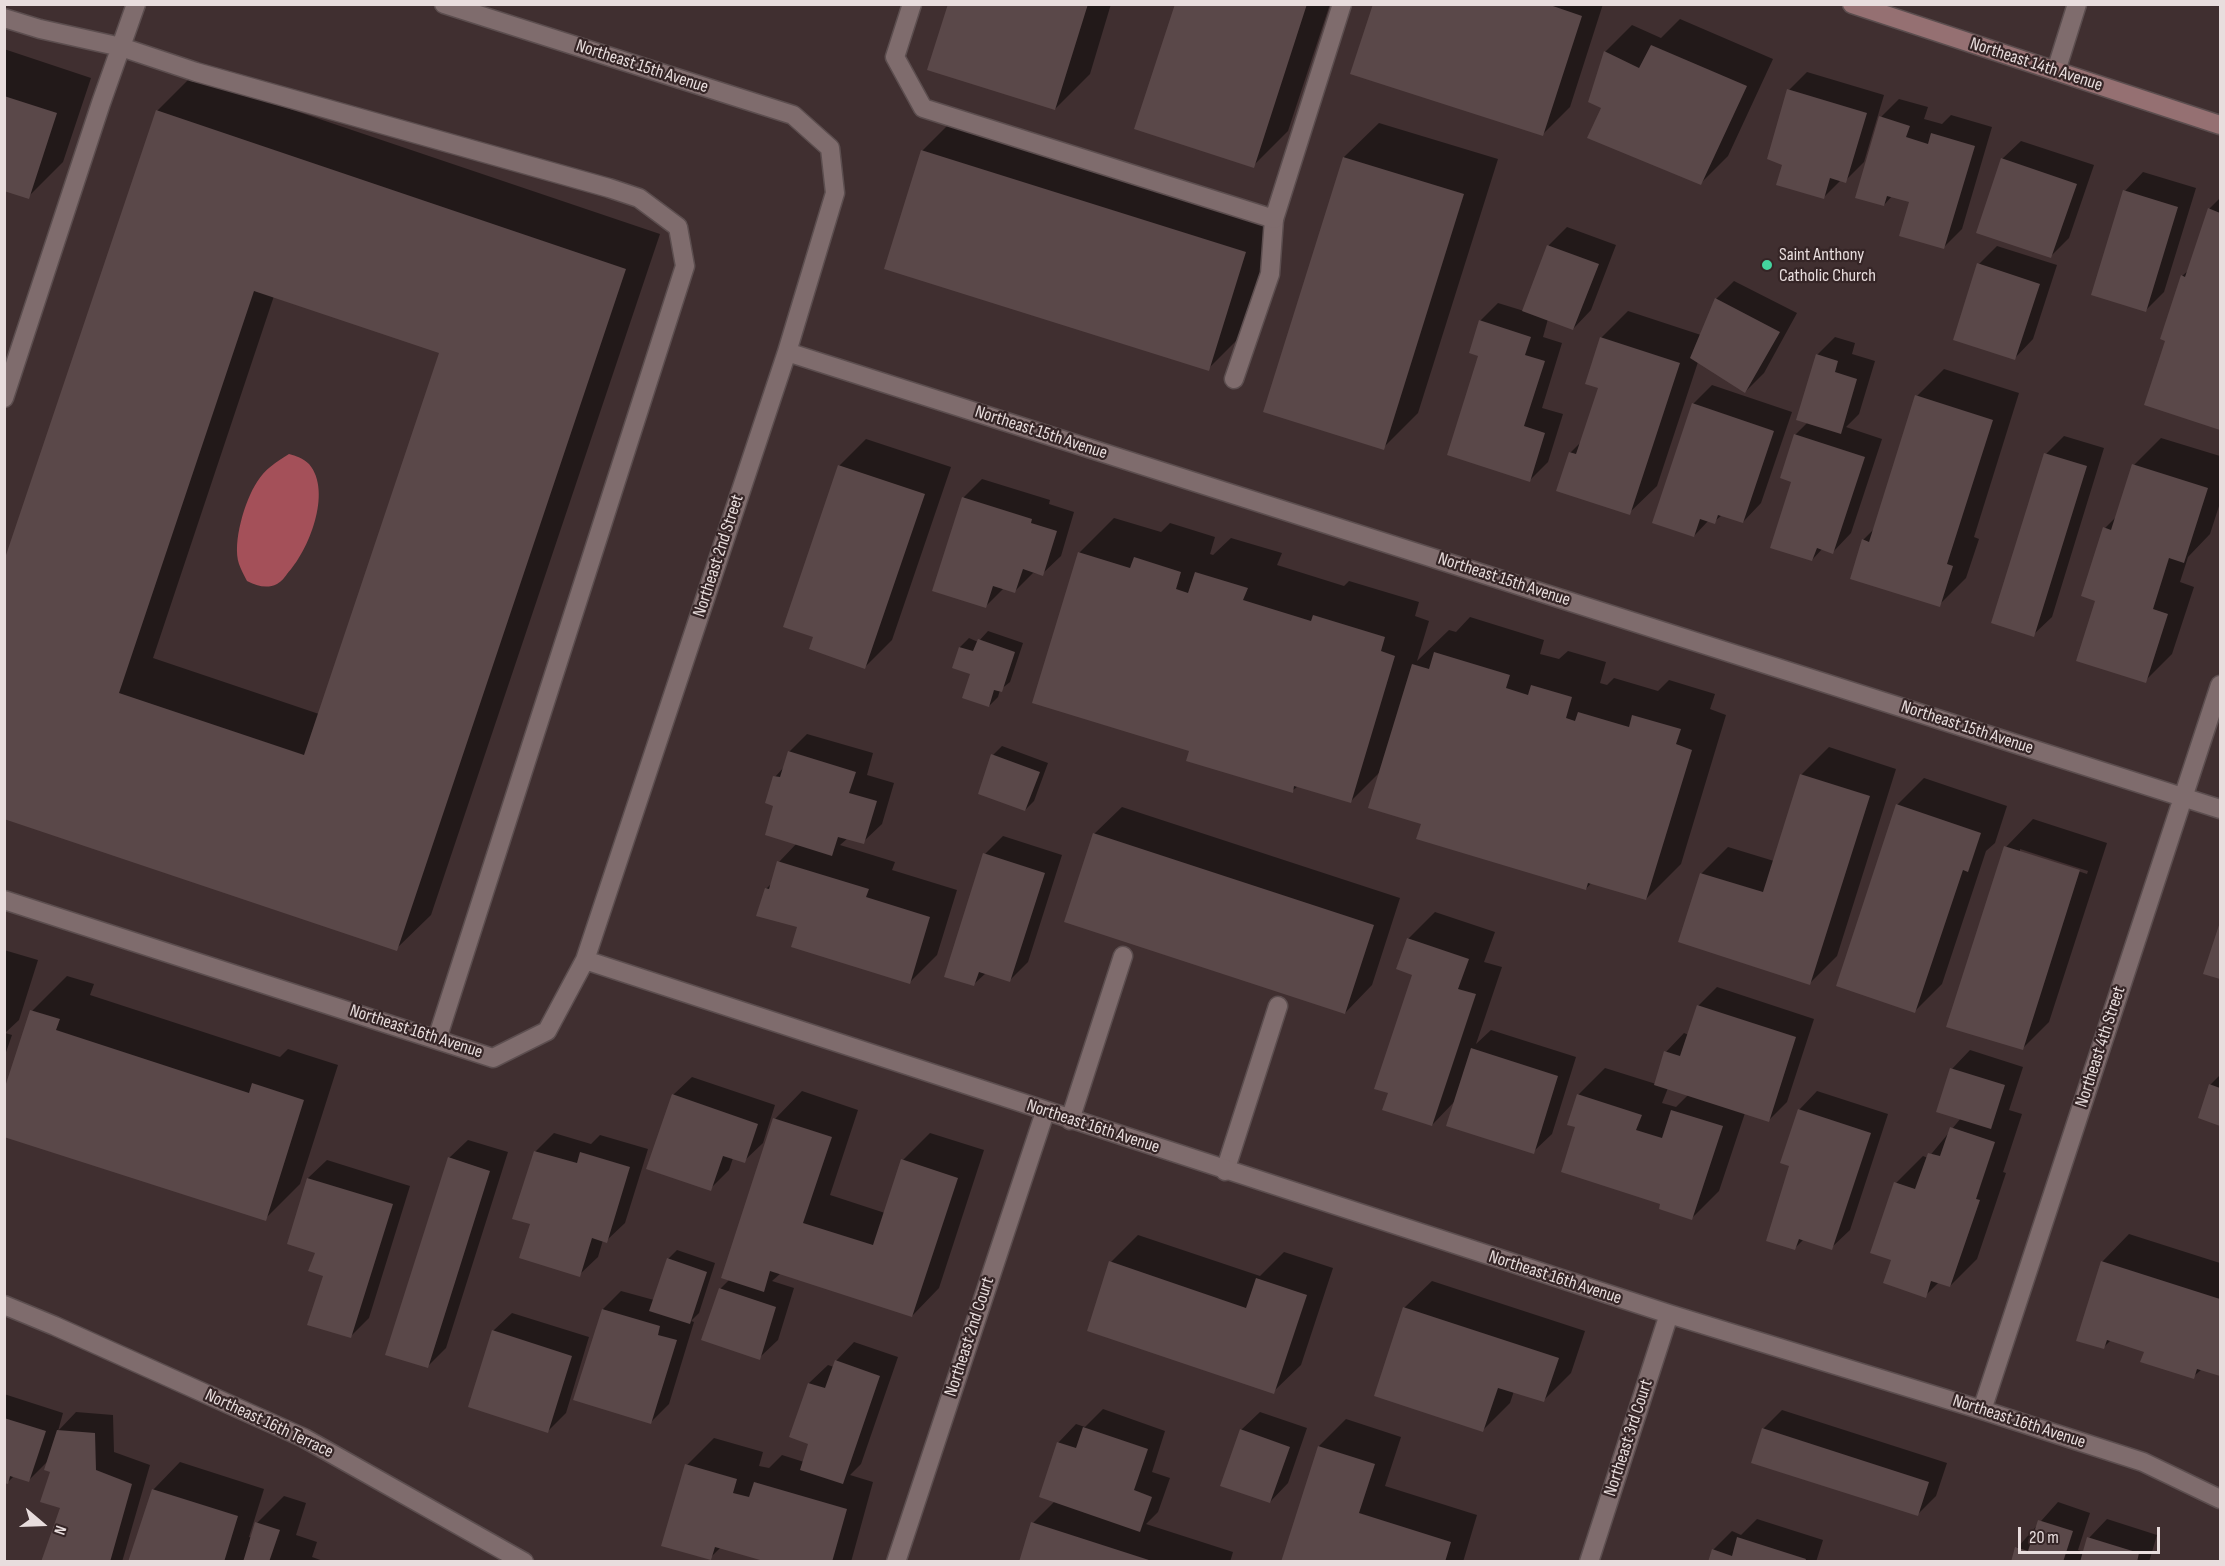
<!DOCTYPE html>
<html>
<head>
<meta charset="utf-8">
<style>
  body { margin:0 }
  #map { position:relative; width:2225px; height:1566px; overflow:hidden; background:#402f30; font-family:"Sofia Sans Condensed",sans-serif }
  canvas { display:block }
  .frame { position:absolute; inset:0; border:6px solid #e8dddd; pointer-events:none }
  .north { position:absolute; left:12px; top:1494px; width:60px; height:60px; -webkit-text-stroke:4px #352526; paint-order:stroke; rotate:109deg; font-size:16px; font-weight:700; line-height:24px; text-align:center; color:#e8dddd }
  .north::after { content:''; display:block; margin:auto; width:21px; height:27px; background:#e8dddd; clip-path:polygon(50% 0,100% 100%,50% 72%,0 100%) }
  .scale { position:absolute; left:2018px; top:1527px; width:142px; height:27px; box-sizing:border-box; border:3px solid #e8dddd; border-top:0; padding-left:8px; font-size:18px; line-height:21px; white-space:nowrap; color:#e8dddd; -webkit-text-stroke:4px #352526; paint-order:stroke }
</style>
</head>
<body>
<div id="map">
<canvas width="2225" height="1566"></canvas>
<div class="frame"></div>
<div class="north">N</div>
<div class="scale">20 m</div>
</div>
<script>
const ctx = document.querySelector('canvas').getContext('2d');
ctx.lineJoin = 'round';
function fill(path, color) {
  ctx.fillStyle = color;
  ctx.fill(path, 'evenodd');
}
function strokePath(path, color, width, dash) {
  ctx.strokeStyle = color;
  ctx.lineWidth = width;
  ctx.lineCap = dash ? 'butt' : 'round';
  ctx.setLineDash(dash || []);
  ctx.stroke(path);
}
function write(font, color, halo, rows, align = 'center') {
  ctx.font = font + ' "Sofia Sans Condensed",sans-serif';
  ctx.lineWidth = 4.5;
  ctx.setLineDash([]);
  ctx.textBaseline = 'middle';
  ctx.strokeStyle = halo;
  ctx.fillStyle = color;
  for (const [text, x, y, turn = 0] of rows) {
    ctx.save();
    ctx.translate(x, y);
    ctx.rotate((+turn || 0) * Math.PI / 180);
    ctx.textAlign = isNaN(turn) ? turn : align;
    if (halo) ctx.strokeText(text, 0, 0);
    ctx.fillText(text, 0, 0);
    ctx.restore();
  }
}
const water = new Path2D(`
  M 289,454 C 296,456 303,458 309,464 C 333,492 308,552 287,574 C 285,577 281,582 277,584 C 267,589 257,586 247,581 C 244,575 241,570 239,564 C 232,543 245,500 257,482 C 265,469 276,462 289,454 Z`);
const shadow = new Path2D(`
  M 949,4 L 1111,4 L 1090,74 L 1055,109 Z
  M 1176,4 L 1330,4 L 1288,131 L 1253,166 Z
  M 1374,4 L 1603,4 L 1570,107 L 1543,134 Z
  M 1680,19 L 1773,59 L 1728,156 L 1701,183 L 1603,108 L 1605,52 L 1632,25 L 1661,38 Z
  M 4,49 L 91,78 L 63,162 L 28,197 L 4,189 Z
  M 1807,72 L 1884,95 L 1864,162 L 1845,181 L 1841,180 L 1823,198 L 1784,164 L 1789,90 Z
  M 192,76 L 660,234 L 431,915 L 396,949 L 4,818 L 157,111 ZM 274,296 L 441,352 L 319,714 L 153,658 Z
  M 1899,99 L 1928,107 L 1924,119 L 1942,124 L 1951,115 L 1992,127 L 1962,229 L 1944,247 L 1911,201 L 1892,196 L 1884,205 L 1880,118 Z
  M 957,116 L 1280,218 L 1243,334 L 1208,369 L 922,151 Z
  M 1379,123 L 1498,159 L 1418,413 L 1383,448 L 1344,157 Z
  M 2021,141 L 2094,165 L 2069,238 L 2051,256 L 2002,159 Z
  M 2143,172 L 2196,188 L 2164,292 L 2146,310 L 2125,191 Z
  M 2220,198 L 2220,429 L 2146,404 L 2167,340 L 2182,276 L 2190,269 L 2209,209 Z
  M 1567,227 L 1616,245 L 1591,310 L 1573,329 L 1548,319 L 1543,337 L 1562,343 L 1542,408 L 1563,414 L 1548,462 L 1530,480 L 1480,355 L 1480,321 L 1498,303 L 1524,311 L 1549,245 Z
  M 1997,246 L 2057,265 L 2033,339 L 2015,358 L 1979,264 Z
  M 1734,281 L 1797,313 L 1764,373 L 1745,392 L 1698,362 L 1657,486 L 1629,513 L 1570,453 L 1582,441 L 1600,387 L 1601,338 L 1628,311 L 1701,335 L 1716,299 Z
  M 1835,337 L 1855,343 L 1852,354 L 1875,361 L 1859,414 L 1846,427 L 1882,439 L 1851,533 L 1833,552 L 1823,548 L 1812,560 L 1793,481 L 1795,435 L 1808,422 L 1817,355 Z
  M 1944,369 L 2019,393 L 1974,537 L 1979,539 L 1966,578 L 1939,605 L 1863,540 L 1875,528 L 1917,396 Z
  M 1712,385 L 1792,412 L 1761,503 L 1743,522 L 1722,515 L 1714,522 L 1709,520 L 1694,536 L 1693,404 Z
  M 2064,436 L 2104,448 L 2052,617 L 2033,635 L 2046,454 Z
  M 2161,438 L 2220,456 L 2220,503 L 2210,534 L 2188,557 L 2180,582 L 2194,587 L 2172,654 L 2145,681 L 2097,600 L 2105,528 L 2118,515 L 2134,465 Z
  M 866,439 L 951,467 L 892,640 L 865,667 L 839,466 Z
  M 982,479 L 1050,500 L 1049,504 L 1074,512 L 1061,556 L 1042,574 L 1033,573 L 1015,591 L 1004,588 L 986,606 L 934,590 L 964,497 Z
  M 1114,518 L 1161,532 L 1170,523 L 1215,537 L 1210,554 L 1213,555 L 1231,538 L 1282,553 L 1277,565 L 1344,586 L 1349,581 L 1419,602 L 1415,616 L 1429,621 L 1417,661 L 1449,630 L 1456,632 L 1470,617 L 1544,640 L 1540,654 L 1559,659 L 1568,651 L 1606,662 L 1600,683 L 1607,685 L 1614,678 L 1658,691 L 1669,680 L 1715,694 L 1710,709 L 1726,715 L 1681,864 L 1646,899 L 1592,882 L 1586,889 L 1423,823 L 1380,772 L 1350,802 L 1298,786 L 1292,791 L 1191,750 L 1079,553 Z
  M 988,631 L 1023,643 L 1010,682 L 1000,690 L 998,697 L 989,706 L 972,673 L 954,667 L 960,647 L 969,638 L 978,642 Z
  M 807,734 L 873,753 L 867,775 L 894,783 L 882,824 L 863,842 L 848,838 L 840,845 L 895,862 L 892,870 L 957,890 L 937,955 L 910,982 L 799,926 L 766,889 L 772,883 L 779,862 L 797,843 L 775,805 L 775,777 L 785,766 L 789,752 Z
  M 1002,746 L 1048,763 L 1034,801 L 1025,810 L 993,755 Z
  M 1829,747 L 1896,769 L 1837,956 L 1810,983 L 1701,874 L 1728,847 L 1774,861 L 1801,775 Z
  M 1924,778 L 2007,806 L 1995,843 L 1986,851 L 1942,984 L 1915,1011 L 1897,805 Z
  M 1122,807 L 1400,898 L 1372,985 L 1345,1013 L 1094,834 Z
  M 2033,819 L 2107,843 L 2049,1022 L 2022,1049 L 1948,1026 L 2006,847 ZM 2020,849 L 2088,871 L 2087,874 L 2020,852 Z
  M 1003,836 L 1062,855 L 1028,962 L 1010,980 L 986,973 L 974,984 L 985,854 Z
  M 1435,912 L 1495,932 L 1484,962 L 1502,967 L 1476,1044 L 1491,1030 L 1576,1057 L 1552,1134 L 1533,1152 L 1456,1100 L 1432,1125 L 1390,1092 L 1414,974 L 1408,939 Z
  M 2220,925 L 2220,978 L 2205,973 Z
  M 4,950 L 38,960 L 19,1020 L 5,1033 L 12,1035 L 4,1058 Z
  M 67,976 L 94,984 L 90,995 L 280,1057 L 288,1049 L 338,1065 L 300,1184 L 265,1219 L 32,1011 Z
  M 1717,987 L 1814,1019 L 1787,1102 L 1768,1121 L 1745,1113 L 1719,1191 L 1692,1218 L 1662,1203 L 1577,1125 L 1578,1095 L 1605,1068 L 1656,1084 L 1666,1052 L 1684,1033 L 1689,1035 L 1698,1006 ZM 1668,1088 L 1688,1095 L 1676,1107 L 1662,1103 Z
  M 1970,1050 L 2023,1067 L 2009,1110 L 2022,1114 L 2003,1172 L 2006,1173 L 1977,1259 L 1950,1286 L 1939,1282 L 1925,1296 L 1893,1259 L 1896,1183 L 1923,1156 L 1928,1158 L 1961,1118 L 1952,1069 Z
  M 2220,1075 L 2220,1124 L 2200,1118 L 2210,1085 Z
  M 692,1077 L 775,1105 L 763,1143 L 744,1161 L 733,1158 L 729,1170 L 710,1189 L 673,1095 Z
  M 802,1091 L 858,1110 L 830,1195 L 885,1213 L 903,1160 L 930,1133 L 984,1150 L 939,1288 L 912,1316 L 781,1273 L 772,1281 L 794,1288 L 778,1340 L 759,1358 L 720,1289 L 730,1279 L 775,1119 Z
  M 1817,1091 L 1888,1114 L 1850,1230 L 1831,1248 L 1804,1239 L 1795,1248 L 1791,1166 L 1799,1110 Z
  M 554,1133 L 591,1144 L 600,1135 L 648,1149 L 625,1223 L 606,1241 L 603,1240 L 598,1257 L 579,1275 L 531,1223 L 535,1152 Z
  M 468,1140 L 508,1152 L 446,1348 L 428,1366 L 449,1158 Z
  M 327,1160 L 410,1186 L 369,1318 L 350,1337 L 317,1252 L 308,1178 Z
  M 2129,1234 L 2220,1263 L 2220,1375 L 2202,1369 L 2193,1377 L 2146,1351 L 2111,1340 L 2103,1348 L 2102,1262 Z
  M 1138,1235 L 1260,1276 L 1284,1252 L 1333,1268 L 1301,1365 L 1273,1392 L 1111,1262 Z
  M 677,1250 L 715,1263 L 699,1313 L 691,1321 L 694,1322 L 669,1404 L 651,1422 L 603,1309 L 621,1291 L 654,1300 L 668,1259 Z
  M 1432,1281 L 1585,1331 L 1571,1373 L 1544,1400 L 1514,1391 L 1510,1403 L 1483,1430 L 1404,1308 Z
  M 512,1313 L 589,1337 L 566,1413 L 548,1431 L 493,1331 Z
  M 854,1342 L 898,1357 L 861,1464 L 850,1475 L 873,1482 L 851,1562 L 772,1562 L 721,1547 L 710,1558 L 687,1465 L 714,1438 L 763,1452 L 759,1466 L 769,1468 L 782,1455 L 804,1462 L 810,1443 L 809,1383 L 828,1365 L 834,1367 L 836,1361 Z
  M 4,1394 L 63,1413 L 58,1431 L 76,1412 L 113,1415 L 114,1452 L 150,1465 L 122,1562 L 43,1562 L 61,1507 L 49,1460 L 29,1480 L 14,1476 L 7,1483 L 4,1482 Z
  M 1103,1409 L 1165,1431 L 1152,1472 L 1170,1478 L 1158,1512 L 1146,1524 L 1233,1552 L 1230,1562 L 1020,1562 L 1033,1523 L 1055,1501 L 1058,1443 L 1076,1424 L 1085,1427 Z
  M 1782,1410 L 1947,1463 L 1936,1496 L 1918,1514 L 1763,1429 Z
  M 1260,1412 L 1307,1428 L 1288,1483 L 1270,1502 L 1241,1430 Z
  M 1346,1419 L 1401,1437 L 1385,1486 L 1477,1515 L 1463,1562 L 1283,1562 L 1319,1446 Z
  M 180,1462 L 264,1489 L 249,1537 L 252,1538 L 257,1523 L 284,1496 L 306,1503 L 296,1535 L 317,1542 L 312,1557 L 326,1562 L 130,1562 L 153,1490 Z
  M 2058,1502 L 2090,1513 L 2078,1550 L 2084,1552 L 2089,1538 L 2107,1519 L 2157,1535 L 2149,1562 L 2012,1562 L 2017,1548 Z
  M 1757,1519 L 1823,1540 L 1816,1562 L 1709,1562 L 1713,1550 L 1732,1531 L 1741,1535 Z`);
const building = new Path2D(`
  M 948,4 L 1088,4 L 1055,110 L 927,70 Z
  M 1175,4 L 1307,4 L 1254,168 L 1134,129 Z
  M 1373,4 L 1547,4 L 1582,16 L 1543,136 L 1350,74 Z
  M 1651,45 L 1747,86 L 1701,185 L 1587,138 L 1601,108 L 1588,102 L 1604,51 L 1639,68 Z
  M 1787,89 L 1867,113 L 1846,183 L 1830,178 L 1824,199 L 1776,185 L 1782,165 L 1767,159 Z
  M 4,96 L 57,113 L 29,199 L 4,191 Z
  M 156,110 L 626,269 L 397,951 L 4,819 L 4,561 ZM 254,291 L 439,353 L 304,755 L 119,693 Z
  M 1879,116 L 1910,126 L 1906,137 L 1928,144 L 1931,133 L 1975,146 L 1944,249 L 1899,236 L 1909,202 L 1887,196 L 1884,206 L 1855,198 Z
  M 921,150 L 1246,252 L 1209,371 L 884,269 Z
  M 1343,157 L 1464,194 L 1384,450 L 1263,412 Z
  M 2001,158 L 2077,184 L 2051,258 L 1976,233 Z
  M 2123,190 L 2178,207 L 2146,312 L 2091,295 Z
  M 2208,208 L 2220,213 L 2220,430 L 2144,405 L 2165,341 L 2160,339 L 2181,275 L 2185,277 Z
  M 1547,245 L 1599,264 L 1573,330 L 1522,311 Z
  M 1977,263 L 2040,284 L 2015,360 L 1953,340 Z
  M 1715,298 L 1780,332 L 1745,393 L 1690,358 Z
  M 1479,320 L 1531,337 L 1525,355 L 1545,361 L 1524,426 L 1545,433 L 1530,482 L 1447,455 L 1478,356 L 1469,353 Z
  M 1600,337 L 1680,363 L 1630,515 L 1556,491 L 1569,452 L 1576,454 L 1598,388 L 1585,384 Z
  M 1816,354 L 1838,361 L 1835,372 L 1857,379 L 1841,434 L 1796,420 Z
  M 1915,395 L 1993,420 L 1947,564 L 1953,566 L 1940,607 L 1850,579 L 1862,539 L 1869,542 Z
  M 1692,403 L 1774,431 L 1743,523 L 1718,515 L 1715,524 L 1700,519 L 1694,537 L 1652,523 Z
  M 1794,434 L 1865,457 L 1833,554 L 1817,548 L 1812,561 L 1770,548 L 1791,482 L 1780,478 Z
  M 2044,453 L 2087,466 L 2034,637 L 1991,623 Z
  M 2132,464 L 2208,488 L 2184,563 L 2169,558 L 2153,609 L 2168,614 L 2146,683 L 2076,661 L 2095,601 L 2081,596 L 2103,527 L 2111,530 Z
  M 838,465 L 925,494 L 865,669 L 809,649 L 813,637 L 783,627 Z
  M 962,497 L 1032,519 L 1031,523 L 1057,531 L 1043,576 L 1023,569 L 1015,593 L 993,586 L 986,608 L 932,591 Z
  M 1078,552 L 1130,568 L 1134,557 L 1181,572 L 1176,589 L 1188,593 L 1195,572 L 1248,588 L 1243,600 L 1311,621 L 1313,615 L 1385,637 L 1381,651 L 1395,656 L 1351,803 L 1294,786 L 1293,793 L 1186,761 L 1189,751 L 1032,703 Z
  M 978,639 L 1015,652 L 1002,692 L 994,690 L 989,707 L 962,698 L 970,674 L 952,668 L 959,647 L 973,651 Z
  M 1434,652 L 1510,675 L 1506,688 L 1528,695 L 1531,685 L 1572,697 L 1566,718 L 1575,721 L 1578,712 L 1629,727 L 1632,715 L 1681,729 L 1676,744 L 1692,750 L 1646,900 L 1588,883 L 1586,890 L 1416,839 L 1421,824 L 1368,808 L 1412,664 L 1429,669 Z
  M 788,751 L 856,772 L 849,793 L 877,801 L 864,844 L 838,837 L 832,856 L 765,835 L 773,806 L 765,803 L 773,776 L 780,777 Z
  M 991,754 L 1040,772 L 1025,811 L 978,794 Z
  M 1800,774 L 1870,796 L 1810,985 L 1678,942 L 1700,873 L 1763,892 Z
  M 1896,804 L 1981,833 L 1968,872 L 1963,870 L 1915,1013 L 1836,986 Z
  M 1093,833 L 1374,925 L 1345,1014 L 1064,922 Z
  M 2004,846 L 2080,870 L 2023,1050 L 1946,1027 Z
  M 983,853 L 1045,873 L 1010,982 L 979,972 L 974,986 L 944,977 Z
  M 777,861 L 869,889 L 866,897 L 930,917 L 910,984 L 791,947 L 797,927 L 756,916 L 765,888 L 769,889 Z
  M 2220,922 L 2220,979 L 2203,974 Z
  M 1407,938 L 1469,959 L 1458,989 L 1476,994 L 1432,1126 L 1382,1110 L 1388,1093 L 1374,1089 L 1412,975 L 1396,969 Z
  M 1697,1005 L 1796,1037 L 1769,1122 L 1654,1085 L 1664,1051 L 1680,1056 Z
  M 30,1010 L 60,1019 L 56,1030 L 249,1093 L 252,1083 L 304,1100 L 266,1221 L 4,1137 L 4,1090 Z
  M 1471,1048 L 1558,1076 L 1534,1154 L 1446,1126 Z
  M 1950,1068 L 2005,1085 L 1991,1129 L 1936,1112 Z
  M 2209,1084 L 2220,1088 L 2220,1126 L 2198,1118 Z
  M 672,1094 L 758,1124 L 745,1163 L 723,1156 L 711,1191 L 646,1169 Z
  M 1577,1094 L 1642,1115 L 1636,1130 L 1662,1138 L 1671,1110 L 1723,1126 L 1692,1220 L 1659,1209 L 1660,1204 L 1561,1172 L 1575,1127 L 1567,1125 Z
  M 1798,1109 L 1871,1133 L 1832,1250 L 1799,1239 L 1795,1250 L 1766,1241 L 1789,1166 L 1780,1163 Z
  M 773,1118 L 832,1137 L 803,1223 L 873,1245 L 901,1159 L 958,1178 L 912,1317 L 770,1271 L 764,1292 L 721,1278 Z
  M 1950,1127 L 1995,1142 L 1976,1199 L 1980,1200 L 1950,1287 L 1931,1281 L 1926,1298 L 1883,1283 L 1891,1260 L 1870,1253 L 1894,1182 L 1915,1189 L 1928,1153 L 1940,1156 Z
  M 534,1151 L 577,1163 L 580,1152 L 630,1167 L 607,1243 L 592,1238 L 580,1277 L 519,1258 L 530,1224 L 512,1219 Z
  M 448,1157 L 490,1171 L 428,1368 L 385,1355 Z
  M 307,1178 L 393,1204 L 351,1338 L 307,1325 L 323,1276 L 308,1271 L 315,1253 L 287,1244 Z
  M 667,1258 L 707,1272 L 690,1324 L 649,1311 Z
  M 1109,1261 L 1246,1308 L 1256,1278 L 1307,1295 L 1274,1394 L 1087,1331 Z
  M 2101,1261 L 2220,1299 L 2220,1376 L 2197,1369 L 2194,1379 L 2140,1362 L 2144,1352 L 2107,1340 L 2104,1349 L 2076,1341 Z
  M 719,1288 L 776,1307 L 760,1360 L 701,1340 Z
  M 1403,1307 L 1559,1358 L 1544,1402 L 1498,1388 L 1483,1432 L 1374,1396 Z
  M 602,1309 L 660,1326 L 658,1335 L 677,1340 L 651,1424 L 573,1400 Z
  M 492,1330 L 572,1356 L 548,1433 L 468,1407 Z
  M 835,1360 L 880,1376 L 843,1484 L 800,1470 L 808,1444 L 789,1437 L 808,1383 L 825,1388 Z
  M 4,1418 L 46,1431 L 29,1482 L 10,1476 L 8,1484 L 4,1483 Z
  M 1083,1427 L 1148,1449 L 1134,1490 L 1152,1497 L 1140,1532 L 1039,1497 L 1057,1442 L 1076,1448 Z
  M 1762,1428 L 1929,1482 L 1918,1516 L 1751,1463 Z
  M 1240,1429 L 1290,1447 L 1270,1503 L 1220,1486 Z
  M 57,1430 L 95,1433 L 96,1470 L 132,1484 L 110,1562 L 41,1562 L 60,1508 L 40,1502 L 50,1472 L 44,1470 Z
  M 1318,1446 L 1375,1464 L 1359,1513 L 1451,1542 L 1445,1562 L 1281,1562 Z
  M 685,1464 L 737,1479 L 733,1493 L 749,1497 L 754,1482 L 847,1509 L 832,1562 L 767,1562 L 715,1547 L 711,1560 L 661,1546 Z
  M 152,1489 L 238,1516 L 224,1562 L 128,1562 Z
  M 2038,1520 L 2073,1531 L 2063,1562 L 2011,1562 L 2015,1547 L 2028,1551 Z
  M 255,1522 L 280,1530 L 269,1562 L 243,1562 Z
  M 1031,1522 L 1152,1561 L 1152,1562 L 1019,1562 Z
  M 1737,1537 L 1806,1559 L 1805,1562 L 1708,1562 L 1712,1549 L 1732,1556 Z
  M 2087,1537 L 2139,1553 L 2137,1562 L 2080,1562 Z`);
const lane = new Path2D(`
  M 4,18 L 40,29 L 121,47 L 196,72 L 609,188 L 639,198 L 678,227 L 685,266 L 437,1039
  M 2056,71 L 2077,4
  M 1234,379 L 1270,274 L 1274,219
  M 4,398 L 101,103 L 136,4
  M 1070,1120 L 1123,956
  M 1225,1171 L 1278,1006`);
const street = new Path2D(`
  M 444,4 L 793,115 L 830,148 L 835,193 L 787,352 L 585,960
  M 912,4 L 895,57 L 923,108 L 1274,219 L 1342,4
  M 787,352 L 2220,809
  M 4,900 L 493,1058 L 547,1031 L 585,960 L 1669,1314 L 1982,1410 L 2143,1462 L 2220,1499
  M 4,1305 L 55,1326 L 304,1438 L 524,1562
  M 1982,1410 L 2220,685
  M 896,1562 L 1045,1112
  M 1589,1562 L 1669,1314`);
const secondary = new Path2D(`
  M 1852,4 L 2220,125`);
const markers = [
  [1767,265,6,"#44d49f"]
];
const streetNames = [
  ["Northeast 14th Avenue",2036,65,18],
  ["Northeast 15th Avenue",642,67,18],
  ["Northeast 15th Avenue",1041,433,18],
  ["Northeast 2nd Street",719,556,-72],
  ["Northeast 15th Avenue",1504,580,18],
  ["Northeast 15th Avenue",1967,728,18],
  ["Northeast 16th Avenue",416,1032,18],
  ["Northeast 4th Street",2101,1047,-72],
  ["Northeast 16th Avenue",1093,1127,18],
  ["Northeast 16th Avenue",1555,1278,18],
  ["Northeast 2nd Court",970,1337,-72],
  ["Northeast 16th Avenue",2019,1422,18],
  ["Northeast 16th Terrace",269,1424,25],
  ["Northeast 3rd Court",1629,1438,-72]
];
const poiNames = [
  ["Saint Anthony",1779,255],
  ["Catholic Church",1779,276]
];
fill(water, '#a45059');
fill(shadow, '#0007');
fill(building, '#5a4849');
strokePath(lane, '#5c4e4f', 21);
strokePath(street, '#5c4e4f', 21);
strokePath(secondary, '#5c4e4f', 21);
strokePath(lane, '#7f6c6d', 18);
strokePath(street, '#7f6c6d', 18);
strokePath(secondary, '#957072', 18);
for (const [x, y, r, color] of markers) {
  const dot = new Path2D();
  dot.arc(x, y, r, 0, 2 * Math.PI);
  ctx.fillStyle = color;
  ctx.fill(dot);
  strokePath(dot, '#352526', 2);
}
write('18px', '#e8dddd', '#352526', streetNames);
write('18px', '#e8dddd', '#352526', poiNames, 'left');
</script>
</body>
</html>
